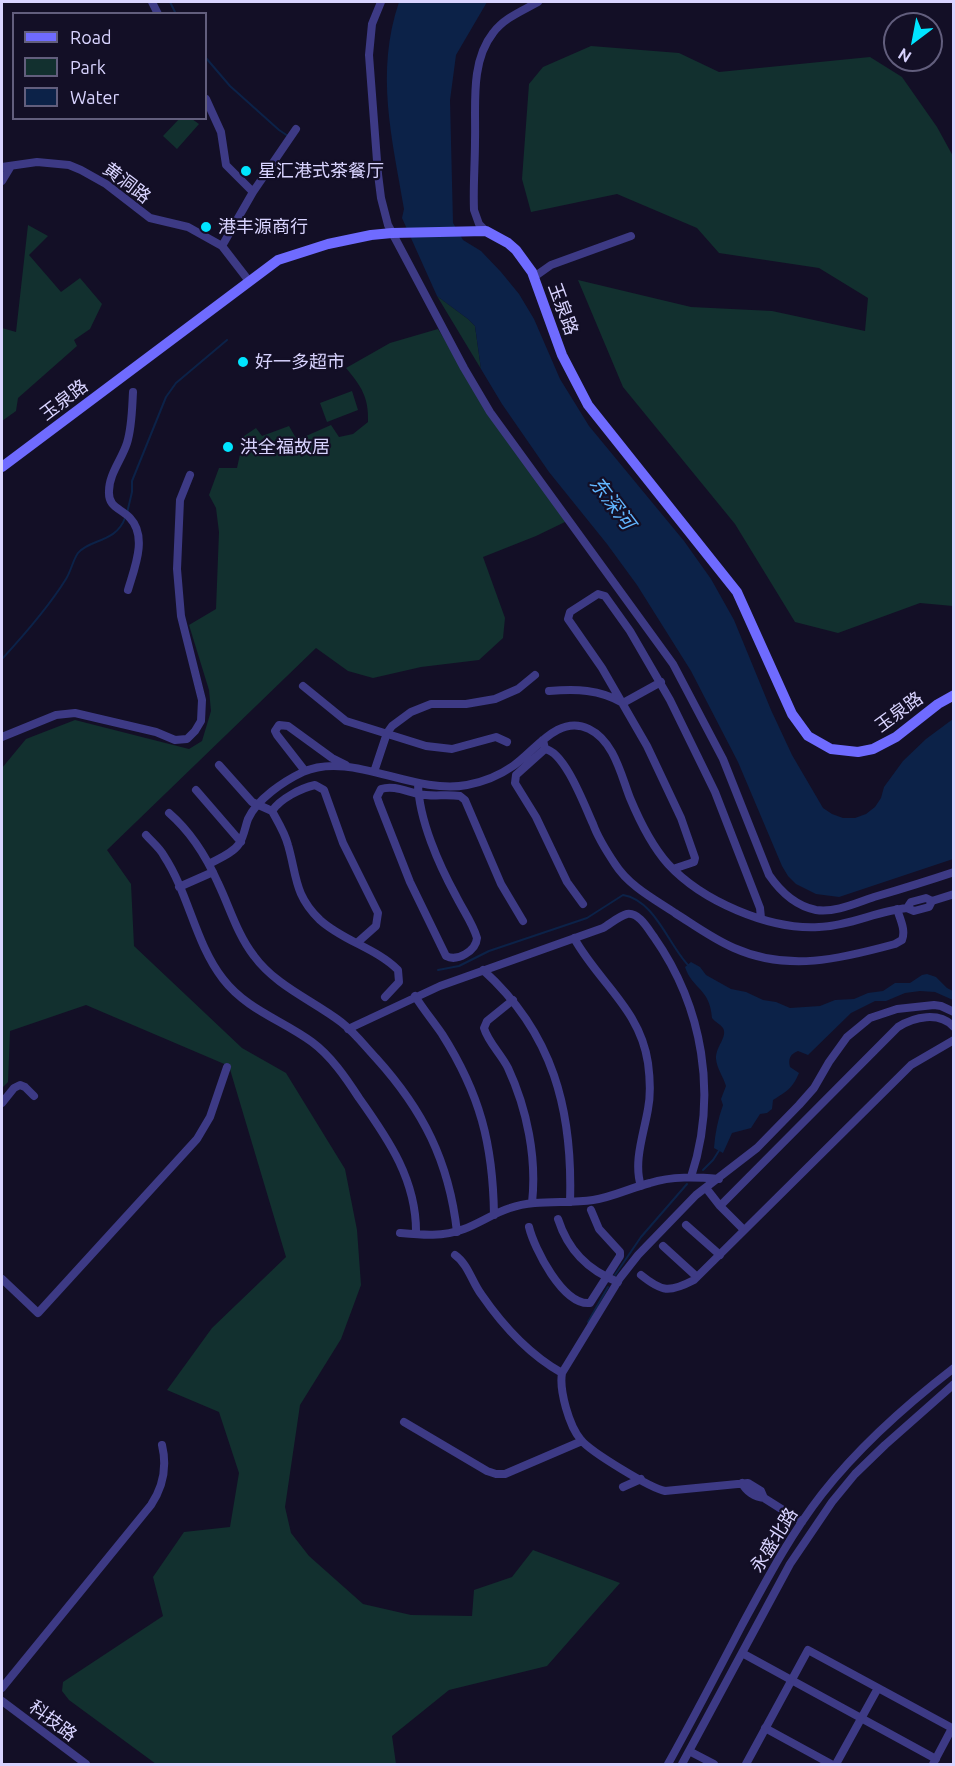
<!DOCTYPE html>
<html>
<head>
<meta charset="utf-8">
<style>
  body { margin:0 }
  #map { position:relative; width:955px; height:1766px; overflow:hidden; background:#130f26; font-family:Ubuntu,sans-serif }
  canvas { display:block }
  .frame { position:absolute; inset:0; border:3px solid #d9d4ff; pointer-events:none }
  .legend { position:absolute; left:12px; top:12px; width:195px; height:108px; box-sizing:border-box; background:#130f26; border:2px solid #625e7d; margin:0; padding:8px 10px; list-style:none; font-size:18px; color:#d9d4ff }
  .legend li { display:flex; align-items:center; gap:12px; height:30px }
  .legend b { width:30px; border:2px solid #625e7d }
  .north { position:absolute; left:883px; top:12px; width:60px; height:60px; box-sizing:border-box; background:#130f26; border:2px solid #625e7d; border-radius:50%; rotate:212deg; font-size:16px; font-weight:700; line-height:24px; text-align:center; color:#d9d4ff }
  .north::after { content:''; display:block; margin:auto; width:21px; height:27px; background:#00e5ff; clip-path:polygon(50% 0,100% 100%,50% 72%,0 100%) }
</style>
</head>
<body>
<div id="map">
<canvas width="955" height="1766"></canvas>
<div class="frame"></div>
<ul class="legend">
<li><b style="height:8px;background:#6f6bff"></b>Road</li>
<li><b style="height:16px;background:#12302f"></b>Park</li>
<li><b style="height:16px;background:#0c2248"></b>Water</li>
</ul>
<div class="north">N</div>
</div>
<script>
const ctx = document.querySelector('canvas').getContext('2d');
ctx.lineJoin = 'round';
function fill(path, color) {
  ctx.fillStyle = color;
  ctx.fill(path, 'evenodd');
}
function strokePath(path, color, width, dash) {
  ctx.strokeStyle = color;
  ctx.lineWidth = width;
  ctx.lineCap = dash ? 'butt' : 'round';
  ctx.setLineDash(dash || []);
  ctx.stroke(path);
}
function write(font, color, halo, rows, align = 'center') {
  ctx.font = font + ' Ubuntu,"Noto Sans SC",sans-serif';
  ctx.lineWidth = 4.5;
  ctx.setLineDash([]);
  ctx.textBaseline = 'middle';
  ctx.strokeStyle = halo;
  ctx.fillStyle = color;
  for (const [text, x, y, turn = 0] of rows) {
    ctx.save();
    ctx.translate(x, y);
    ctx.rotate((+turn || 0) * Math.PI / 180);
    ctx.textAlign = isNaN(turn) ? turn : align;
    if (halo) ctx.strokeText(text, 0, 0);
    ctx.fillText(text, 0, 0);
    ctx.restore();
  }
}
const green = new Path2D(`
  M 591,46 L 679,53 L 719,72 L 870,57 L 902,77 L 937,127 L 954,158 L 953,606 L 920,603 L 838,633 L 795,622 L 735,524 L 623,387 L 578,280 L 691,307 L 772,311 L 865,331 L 868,298 L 819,268 L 719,253 L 697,228 L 617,194 L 531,212 L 522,179 L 529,84 L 543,67 Z
  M 180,118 L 192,119 L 199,124 L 177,149 L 163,136 Z
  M 28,225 L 48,236 L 29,255 L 61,292 L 80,278 L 102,304 L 90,329 L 74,340 L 77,346 L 18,398 L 16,411 L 2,421 L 2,328 L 16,332 Z
  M 437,296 L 468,319 L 475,326 L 481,369 Z
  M 438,329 L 502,432 L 567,521 L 536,536 L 483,557 L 505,618 L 503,638 L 479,660 L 421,667 L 373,678 L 348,671 L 316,648 L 107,850 L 131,884 L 134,946 L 242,1048 L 286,1073 L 345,1169 L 357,1230 L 361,1285 L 341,1339 L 300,1405 L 285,1507 L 291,1533 L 309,1556 L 363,1604 L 411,1615 L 472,1616 L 474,1590 L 512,1577 L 533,1550 L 620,1583 L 547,1666 L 449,1690 L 392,1736 L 396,1764 L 156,1764 L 69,1700 L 62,1691 L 63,1682 L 163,1616 L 153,1577 L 184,1532 L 230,1527 L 239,1473 L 219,1412 L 167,1390 L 212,1328 L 286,1257 L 229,1066 L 86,1005 L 10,1031 L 8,1082 L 2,1088 L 2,768 L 26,739 L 75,720 L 189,749 L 202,741 L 211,711 L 209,690 L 189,625 L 216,609 L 219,532 L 216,508 L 209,495 L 219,468 L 237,468 L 244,436 L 256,428 L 262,436 L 289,426 L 297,440 L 331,425 L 339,437 L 353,434 L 368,422 C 369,397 361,386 346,368 L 390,343 Z
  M 352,391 L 358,410 L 327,422 L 320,403 Z`);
const water = new Path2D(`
  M 399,2 L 487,2 L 456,55 L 450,100 L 453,223 L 463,240 L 481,251 L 501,272 L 519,294 L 534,319 L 560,379 L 589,426 L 684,541 L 711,579 L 734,620 L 771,710 L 792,755 L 823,808 L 832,814 L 843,818 L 855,818 L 866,814 L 875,807 L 881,798 L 884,787 L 903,761 L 926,739 L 953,719 L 953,859 L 839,897 L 816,894 L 796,884 L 788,876 L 782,866 L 738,762 L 691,671 L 637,585 L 607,544 L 549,472 L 502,404 L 481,369 L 475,326 L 468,319 L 437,296 L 402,218 L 404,209 C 392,137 375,73 399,2 Z
  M 691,962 L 700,967 L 706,975 L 731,989 L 746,992 L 763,1000 L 776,1002 L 790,1008 L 820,1006 L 835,1000 L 854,999 L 868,993 L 883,991 L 895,983 L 910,983 L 922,975 L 927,974 L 936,977 L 947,988 L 953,991 L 953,1000 L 935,992 L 920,991 L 905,993 L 886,1001 L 875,1001 L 851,1013 L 808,1055 L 798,1051 C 790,1054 788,1059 790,1067 L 799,1073 C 792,1089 787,1091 773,1100 L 772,1109 L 767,1113 L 760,1114 L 751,1128 L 732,1133 L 723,1153 L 714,1148 C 715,1133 718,1119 723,1105 L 721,1099 L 726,1086 C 723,1076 717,1069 716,1059 C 715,1047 728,1037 723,1028 C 720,1024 715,1022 712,1018 C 710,988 692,989 685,967 Z`);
const stream = new Path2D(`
  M 170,2 L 176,14
  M 206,58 L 230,86 L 279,130 L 288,136
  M 127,513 L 132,492 L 132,481 L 166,397 L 176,383 L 227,340
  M 2,659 C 25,634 48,608 66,579 C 71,571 73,560 78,553 C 89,539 116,543 125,518
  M 438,970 L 459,966 L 489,951 L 587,918 L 623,895 C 655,900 669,946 689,966
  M 703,1170 L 713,1160 L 720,1149
  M 615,1275 L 641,1237 L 687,1184
  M 588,1322 L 608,1287`);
const street = new Path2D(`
  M 152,2 L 158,14
  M 381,2 L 372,24 L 369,55 L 378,174 L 381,198 L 388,225 L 464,368 L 490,412 L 673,664 L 723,759 L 769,875 C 780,891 796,906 816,910 C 835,913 856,903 874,897 C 901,889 927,881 954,872
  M 206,99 L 221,132 L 226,165 L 253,192
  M 2,167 L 37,162 L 69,165 L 81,170 L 106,184 L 150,218 L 188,227 L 222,246 L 249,281
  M 2,181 L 11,166
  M 486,231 L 479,224 L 474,210 C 473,187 475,164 475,141 C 476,106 470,62 493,33 C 504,18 522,11 538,2
  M 222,246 L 253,192 L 296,129
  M 534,277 L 551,265 L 631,236
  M 128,590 C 134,569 148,537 130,518 C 121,508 108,508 109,491 C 109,474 122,459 127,443 C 132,427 132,409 133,392
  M 303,686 L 346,721 L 426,746 L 452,749 L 496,737 L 507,742
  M 549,691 C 576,689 599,689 623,703 L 661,682
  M 2,737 L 56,715 L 75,713 L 156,732 L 175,740 L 187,739 L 195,731 L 201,721 L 202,700 L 181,616 L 177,569 L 180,500 L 190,475
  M 543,740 L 545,749 C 565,752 585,807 593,824 C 598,838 607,852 615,864 C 629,886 654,899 675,913 C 694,925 713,939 734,948 C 788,972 840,959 895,944 L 902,940 C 906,930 900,919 897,909
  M 545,749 L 516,775 L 515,783 L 536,817 L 567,882 L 583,904
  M 219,765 L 252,802 L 272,811 C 278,822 285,833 288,845 C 297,876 294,895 320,920 C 343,941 376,948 398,970 L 399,982 L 385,997
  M 305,771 L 277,735 L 275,731 L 279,725 L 288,726 L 332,758 L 346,765
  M 374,772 L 387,733 L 392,726 L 411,712 L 431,704 L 466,704 L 495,699 L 518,689 L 535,675
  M 418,784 C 419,820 439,865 456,896 C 463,910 473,924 477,938 C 476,951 457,962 446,956 L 410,882 L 379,803 L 377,797 L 381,789 C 393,785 405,791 418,794 C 432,797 446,794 460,796 L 465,800 L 501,884 L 523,921
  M 196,790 L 241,842
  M 272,811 C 280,799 301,788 315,785 L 324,790 L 343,843 L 378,913 L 376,926 L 358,942
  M 169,813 C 191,832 206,856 218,883 C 230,908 237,934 254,956 C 276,986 312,1000 341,1022 C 354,1032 365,1046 376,1058 C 423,1110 449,1161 457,1232
  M 146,835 C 152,842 160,848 164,856 C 189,894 195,943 223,979 C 247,1010 282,1020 312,1042 C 331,1056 346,1078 359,1098 C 389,1140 417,1181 416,1234
  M 209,864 C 218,859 233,853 239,844 C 244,837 245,827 248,819 C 257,799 284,781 303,772 C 351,750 412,795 467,785 C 483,782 500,775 513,766 C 535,751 558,714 589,729 C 614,741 621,775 630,798 C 640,822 651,845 668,864 C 702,901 769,930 819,927 C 849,926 877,911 907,908
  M 673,869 L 694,862 L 695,858 L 681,818 L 647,746 L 602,668 L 568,619 L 570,612 L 598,594 L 605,596 L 630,631 L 670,700 L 715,792 L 760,908 L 761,918
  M 179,887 L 213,872
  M 932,901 L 929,907 L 914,911 L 907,908 L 911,902 L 926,898 L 932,901 L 954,894
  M 574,938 C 599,983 640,1009 648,1063 C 650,1078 651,1094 648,1109 C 644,1133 633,1162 641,1186
  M 483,970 C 553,1033 573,1110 570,1202
  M 415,996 C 423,1009 433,1021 442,1034 C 480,1094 493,1144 494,1215
  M 513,1000 L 487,1021 L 484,1028 C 488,1042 501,1054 508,1068 C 527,1109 537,1158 532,1203
  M 348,1029 L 440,986 L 603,928 C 610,924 619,916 627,914 C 639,912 648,929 654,937 C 703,1007 718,1095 691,1177
  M 2,1103 L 14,1088 L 20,1085 L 25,1087 L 34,1096
  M 706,1188 L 720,1206 L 744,1230
  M 720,1206 L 898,1027 C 914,1017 939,1011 954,1027
  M 558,1219 C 568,1250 587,1270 618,1282
  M 686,1225 L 720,1255
  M 529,1227 C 534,1248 563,1306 590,1303 L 620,1256 L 620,1252 L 599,1229 L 591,1210
  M 400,1233 C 422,1235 443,1237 464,1229 C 480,1223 494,1213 510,1208 C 536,1199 566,1204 593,1200 C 613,1197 630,1188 650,1183 C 672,1176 696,1177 719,1179
  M 663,1246 L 697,1277
  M 455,1255 C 468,1264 472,1282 481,1294 C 503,1326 528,1354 562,1373
  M 641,1275 C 662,1292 669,1293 694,1280 L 911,1065 L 954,1040
  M 2,1279 L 38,1313 L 197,1139 L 210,1117 L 227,1067
  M 404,1422 L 487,1471 L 496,1474 L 505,1474 L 582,1441
  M 742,1483 C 746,1492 755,1497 764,1498 L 761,1491 L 748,1483 L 665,1491 C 650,1488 591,1452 581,1440 C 569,1426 559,1390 562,1373 L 620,1278 L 638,1255 L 696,1195 L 757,1148 L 799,1105 L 814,1088 L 829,1062 L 847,1037 L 870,1018 L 897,1009 L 934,1005 L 941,1006 L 954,1012
  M 623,1487 L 641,1479
  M 764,1498 L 802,1522
  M 742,1653 L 936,1759
  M 2,1688 L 151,1505 C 163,1487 167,1466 162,1445
  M 2,1701 L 86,1764
  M 765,1728 L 831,1764
  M 689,1751 L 714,1764
  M 668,1764 C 693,1719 717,1673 741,1627 C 766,1581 790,1535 822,1494 C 859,1447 906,1405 954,1368
  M 682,1764 L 790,1564 L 832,1502 L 855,1474 L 885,1445 L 954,1384
  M 746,1764 L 808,1650 L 952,1728 L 933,1764
  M 836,1764 L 878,1688`);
const secondary = new Path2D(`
  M 2,467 L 278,260 L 328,244 L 371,235 L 392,233 L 486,231 L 508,243 L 516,250 L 532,272 L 562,355 L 588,405 L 737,592 L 792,714 L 808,736 L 831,749 L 858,752 L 873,749 L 896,737 L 938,704 L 954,695`);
const markers = [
  [246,171,6,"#00e5ff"],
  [206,227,6,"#00e5ff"],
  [243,362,6,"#00e5ff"],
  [228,447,6,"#00e5ff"]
];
const poiNames = [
  ["星汇港式茶餐厅",258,171],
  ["港丰源商行",218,227],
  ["好一多超市",255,362],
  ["洪全福故居",240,447]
];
const streetNames = [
  ["黄洞路",127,183,37],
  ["玉泉路",563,309,70],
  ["玉泉路",64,400,-37],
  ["玉泉路",899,712,-36],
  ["永盛北路",774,1540,-58],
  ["科技路",53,1721,37]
];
const waterNames = [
  ["东深河",612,503,53]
];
fill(green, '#12302f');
fill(water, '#0c2248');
strokePath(stream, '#0c2248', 2);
strokePath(street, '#3d3a85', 8);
strokePath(secondary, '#6f6bff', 10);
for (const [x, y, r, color] of markers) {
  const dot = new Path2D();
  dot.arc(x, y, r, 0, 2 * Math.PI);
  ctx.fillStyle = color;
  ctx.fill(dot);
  strokePath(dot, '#130f26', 2);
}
write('18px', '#d9d4ff', '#130f26', poiNames, 'left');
write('18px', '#d9d4ff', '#130f26', streetNames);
write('italic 20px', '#62b6ff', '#130f26', waterNames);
</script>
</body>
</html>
